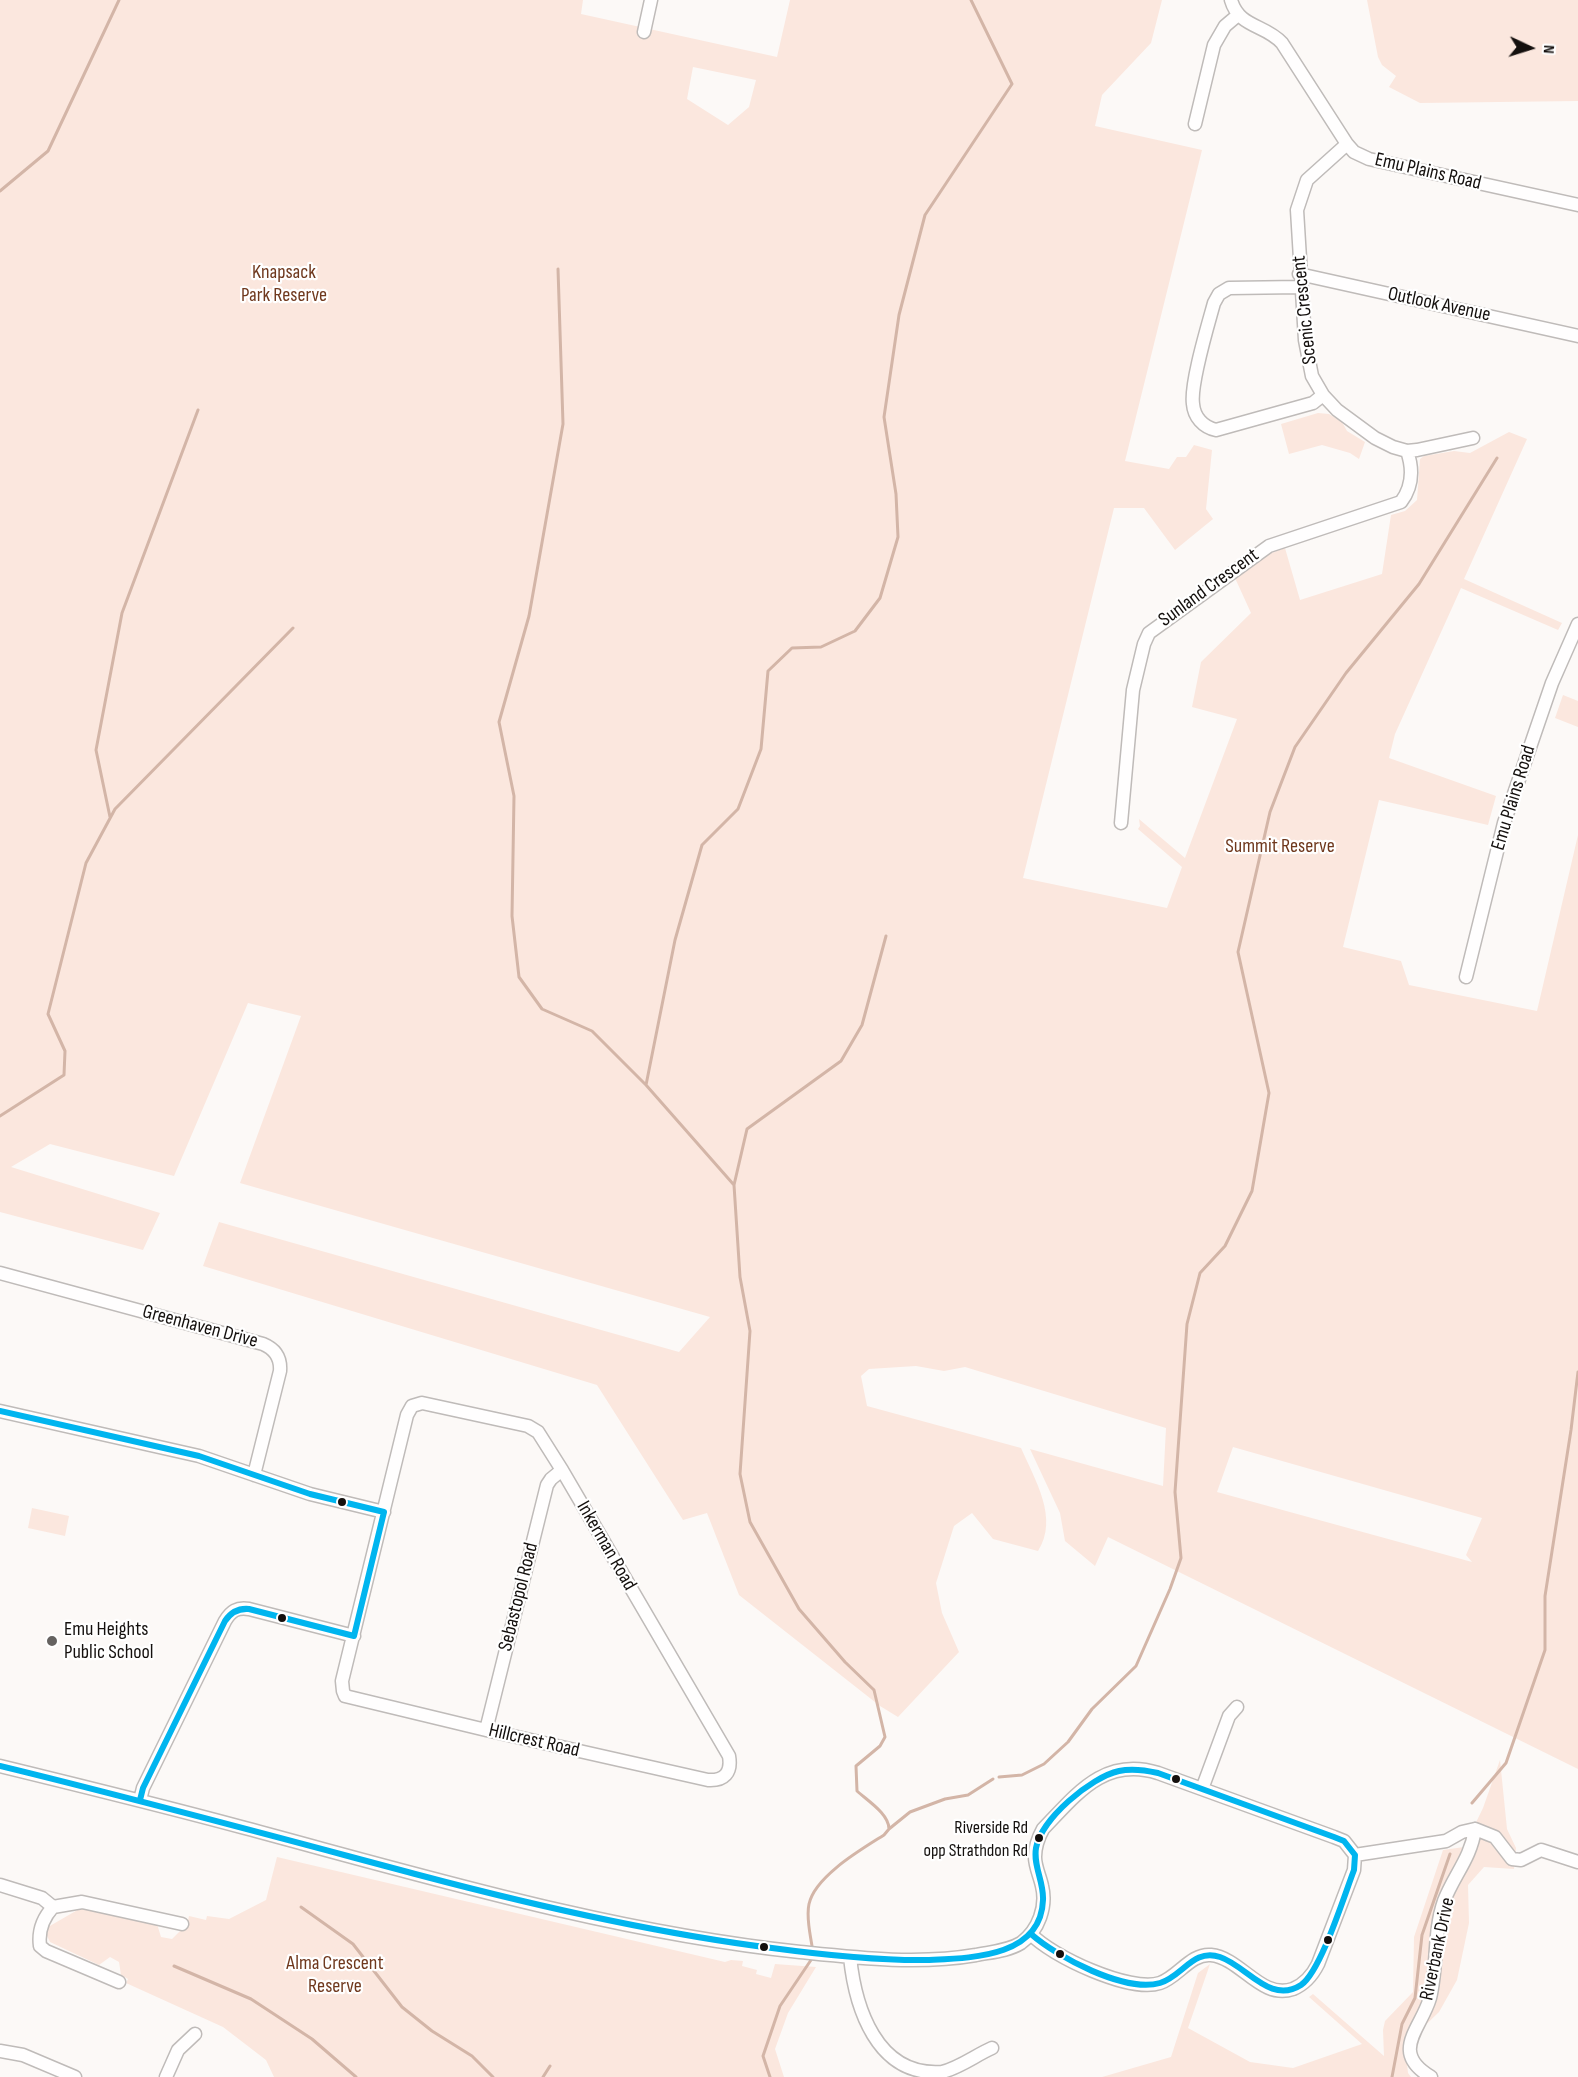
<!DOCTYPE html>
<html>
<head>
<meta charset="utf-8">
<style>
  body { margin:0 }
  #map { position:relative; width:1578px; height:2077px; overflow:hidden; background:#fcf9f7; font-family:"Sofia Sans Condensed",sans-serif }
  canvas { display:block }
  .north { position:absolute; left:1500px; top:18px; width:60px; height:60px; -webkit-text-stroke:4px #fff; paint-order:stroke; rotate:94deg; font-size:16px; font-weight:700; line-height:24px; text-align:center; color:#14100e }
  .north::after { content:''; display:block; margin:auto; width:21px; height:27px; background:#14100e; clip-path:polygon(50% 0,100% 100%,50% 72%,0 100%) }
</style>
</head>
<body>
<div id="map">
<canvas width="1578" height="2077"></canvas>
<div class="north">N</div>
</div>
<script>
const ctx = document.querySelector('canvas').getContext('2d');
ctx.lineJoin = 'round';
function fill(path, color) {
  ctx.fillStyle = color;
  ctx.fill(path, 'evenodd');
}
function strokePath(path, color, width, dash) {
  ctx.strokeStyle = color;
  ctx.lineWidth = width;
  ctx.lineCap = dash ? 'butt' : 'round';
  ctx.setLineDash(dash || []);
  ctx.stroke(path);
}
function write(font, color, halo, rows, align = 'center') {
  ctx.font = font + ' "Sofia Sans Condensed",sans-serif';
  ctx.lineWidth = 4.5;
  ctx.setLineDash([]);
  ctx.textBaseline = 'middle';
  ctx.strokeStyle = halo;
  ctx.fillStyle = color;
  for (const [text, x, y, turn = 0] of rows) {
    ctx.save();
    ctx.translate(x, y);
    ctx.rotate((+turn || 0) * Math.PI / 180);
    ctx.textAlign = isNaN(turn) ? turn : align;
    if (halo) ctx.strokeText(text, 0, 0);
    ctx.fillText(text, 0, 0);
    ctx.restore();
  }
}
const green = new Path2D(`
  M 0,0 L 583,0 L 581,14 L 777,57 L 790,0 L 1162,0 L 1151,43 L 1102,95 L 1095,126 L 1202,150 L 1125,461 L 1169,469 L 1177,457 L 1186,457 L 1194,445 L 1212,450 L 1206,509 L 1213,519 L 1175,550 L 1144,508 L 1114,508 L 1023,878 L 1167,908 L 1182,867 L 1138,829 L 1140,826 L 1139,819 L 1185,858 L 1237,719 L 1192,707 L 1201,662 L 1251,613 L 1235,578 L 1266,555 L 1285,548 L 1300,600 L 1382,574 L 1391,515 L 1405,511 L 1417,500 L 1420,459 L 1424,456 L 1454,451 L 1470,453 L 1509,432 L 1527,439 L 1464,579 L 1562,623 L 1558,630 L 1461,588 L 1395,734 L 1389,758 L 1496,796 L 1488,825 L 1379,800 L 1343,947 L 1401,961 L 1409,985 L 1537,1011 L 1578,835 L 1578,1769 L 1108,1537 L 1095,1566 L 1065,1541 L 1060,1513 L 1030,1449 L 1163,1486 L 1166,1428 L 965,1367 L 944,1371 L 916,1366 L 869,1369 L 861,1376 L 867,1406 L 1021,1448 C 1035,1480 1059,1518 1038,1551 L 993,1539 L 972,1513 L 954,1526 L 936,1583 L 942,1613 L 959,1652 L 898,1717 L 880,1706 L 739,1595 L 707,1513 L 683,1520 L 597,1385 L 203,1266 L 219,1222 L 679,1352 L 710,1317 L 240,1183 L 301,1016 L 248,1003 L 174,1176 L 50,1144 L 11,1167 L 160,1213 L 143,1250 L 0,1212 ZM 693,67 L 756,80 L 749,107 L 728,125 L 687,99 ZM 1233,1447 L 1482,1518 L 1466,1555 L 1472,1562 L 1217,1492 Z
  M 1367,0 L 1578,0 L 1578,101 L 1420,103 L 1389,87 L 1396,76 L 1382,65 L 1378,57 Z
  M 1318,413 L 1329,414 L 1342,422 L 1347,431 L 1365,442 L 1359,459 L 1350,453 L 1322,445 L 1289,454 L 1281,424 Z
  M 1563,695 L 1578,701 L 1578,727 L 1555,718 Z
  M 32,1508 L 69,1516 L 65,1536 L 28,1528 Z
  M 1500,1760 L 1507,1829 L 1516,1848 L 1514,1869 L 1484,1867 L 1468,1885 L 1469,1923 L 1457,1980 L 1439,2012 L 1405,2045 L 1408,2073 L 1411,2077 L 1102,2077 L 1171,2057 L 1198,1973 L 1210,1964 L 1188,2028 L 1250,2062 L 1293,2068 L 1362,2044 L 1309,1997 L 1313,1994 L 1384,2056 L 1383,2030 L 1385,2021 L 1413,1992 L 1414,1937 L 1443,1850 L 1464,1847 L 1483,1808 Z
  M 277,1857 L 725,1962 L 731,1960 L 743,1961 L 742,1966 L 757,1970 L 756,1974 L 771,1978 L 775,1964 L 816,1967 L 788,2013 L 775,2049 L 784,2077 L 274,2077 L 266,2060 L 223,2027 L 126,1983 L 128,1979 L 121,1975 L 119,1962 L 110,1957 L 99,1965 L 50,1942 L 46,1934 L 48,1927 L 81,1908 L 157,1924 L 161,1937 L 172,1939 L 181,1930 L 186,1930 L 189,1916 L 206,1920 L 207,1916 L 229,1919 L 266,1900 Z`);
const stream = new Path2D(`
  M 0,191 L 48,151 L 119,0
  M 558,269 L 563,424 L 529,616 L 499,722 L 514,796 L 512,916 L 519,977 L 542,1009 L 592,1031 L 646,1085
  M 110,817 L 96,750 L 122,613 L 198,410
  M 0,1116 L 64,1075 L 65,1051 L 48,1014 L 86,863 L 115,809 L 293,628
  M 734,1185 L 747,1129 L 841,1061 L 862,1025 L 886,936
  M 999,1777 L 1022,1775 L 1044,1764 L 1068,1742 L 1092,1709 L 1136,1666 L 1170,1589 L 1181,1558 L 1175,1492 L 1187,1324 L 1200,1273 L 1225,1246 L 1252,1191 L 1269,1093 L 1238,952 L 1270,812 L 1295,747 L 1346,673 L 1419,584 L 1497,458
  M 1472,1803 L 1506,1763 L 1545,1650 L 1545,1596 L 1571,1430 L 1578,1372
  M 889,1829 L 910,1812 L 945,1799 L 968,1795 L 993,1779
  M 301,1907 L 353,1944 L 402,2007 L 432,2031 L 472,2056 L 493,2077
  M 812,1946 C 810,1933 806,1917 809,1904 C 815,1876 862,1849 884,1835 L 889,1829 C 889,1814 868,1801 857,1791 L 856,1766 L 880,1746 L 885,1737 L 874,1690 L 845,1662 L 799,1609 L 750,1522 L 740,1474 L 750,1331 L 740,1277 L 734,1185 L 646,1085 L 675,940 L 702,845 L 738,809 L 761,749 L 768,671 L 792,648 L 821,647 L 855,631 L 880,598 L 898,537 L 896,494 L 884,417 L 899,315 L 925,215 L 1012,84 L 971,0
  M 174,1966 L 251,1999 L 312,2039 L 356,2077
  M 543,2077 L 550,2066
  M 770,2077 L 763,2056 L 780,2006 L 811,1960
  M 1392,2077 L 1402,2024 L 1415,1998 L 1422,1935 L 1450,1854`);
const minor = new Path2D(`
  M 1231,0 C 1239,28 1265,24 1282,43 L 1347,144 L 1354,152 L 1369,159 L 1578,205
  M 644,32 L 651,0
  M 1195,124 L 1214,45 L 1225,26 L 1238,15
  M 1347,144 L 1307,180 L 1297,210 L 1305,340 L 1312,376 L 1323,395 L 1337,410 L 1375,438 L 1393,447 L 1407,451 L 1417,450 L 1473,438
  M 1299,274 L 1578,336
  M 1300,287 L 1229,288 L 1219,294 L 1214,303 C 1208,325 1190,384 1193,404 C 1194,417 1203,427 1216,430 L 1313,403 L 1323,395
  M 1121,823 L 1133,690 L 1144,644 L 1149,633 L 1269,546 L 1401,502 C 1413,486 1413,468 1407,451
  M 1466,977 L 1504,823 L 1552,683 L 1578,624
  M 0,1273 L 263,1344 C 275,1349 281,1358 280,1371 L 254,1475
  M 422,1403 L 528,1426 L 538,1432 L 562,1470 L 729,1756 C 732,1773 724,1781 708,1780 L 486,1730 L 345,1696 L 343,1691 L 342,1681 L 407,1415 L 412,1406 Z
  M 0,1411 L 199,1456 L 310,1494 L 384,1512
  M 486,1730 L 547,1485 L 551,1479 L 562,1470
  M 0,1766 C 82,1786 164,1806 245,1828 C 428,1877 611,1932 800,1952 C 858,1958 918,1965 976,1955 C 991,1952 1008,1951 1021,1943 C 1039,1930 1047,1906 1042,1886 C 1040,1876 1035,1867 1035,1857 C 1035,1847 1038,1838 1043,1829 C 1076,1795 1104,1756 1158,1773 L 1334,1837 L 1344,1841 L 1355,1855
  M 1202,1789 L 1229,1716 L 1237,1707
  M 140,1800 L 143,1788 L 225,1621 C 231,1611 237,1607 249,1609 L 354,1636
  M 1475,1829 L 1495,1837 L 1512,1859 L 1521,1860 L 1541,1850 L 1578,1862
  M 1355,1855 L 1446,1841 L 1462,1832 L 1475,1829 C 1471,1858 1454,1875 1444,1901 C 1433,1932 1438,1966 1430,1998 C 1421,2029 1389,2052 1431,2077
  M 0,1885 L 42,1898 L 53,1907
  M 53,1907 L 82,1902 L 182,1924
  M 53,1907 C 43,1918 38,1931 40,1946 L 46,1951 L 119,1982
  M 1031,1934 C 1051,1956 1130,1993 1160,1983 C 1178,1977 1191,1953 1211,1955 C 1241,1958 1261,2000 1293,1989 C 1305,1984 1312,1976 1318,1964 L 1354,1870 L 1355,1855
  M 850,1957 C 855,2006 876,2077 942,2072 C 959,2068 976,2055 992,2048
  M 0,2051 L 23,2055 L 75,2077
  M 166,2077 L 178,2050 L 195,2034`);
const bus1 = new Path2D(`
  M 0,1411 L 199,1456 L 310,1494 L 384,1512 L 354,1636 L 249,1609 C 238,1608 231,1612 225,1621 L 143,1788 L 140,1800
  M 0,1766 C 140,1800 280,1838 419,1875 C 536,1906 653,1933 772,1948 C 824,1955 877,1961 929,1960 C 972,1958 1041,1957 1043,1900 C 1044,1882 1033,1866 1036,1848 C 1041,1819 1091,1777 1119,1771 C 1132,1768 1145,1770 1158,1773 L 1334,1837 L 1344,1841 L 1355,1855 L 1354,1870 C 1344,1896 1321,1971 1301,1985 C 1270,2005 1247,1966 1220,1957 C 1193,1948 1183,1976 1160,1983 C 1125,1993 1057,1957 1031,1934`);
const markers = [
  [342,1502,5,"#14100e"],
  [282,1618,5,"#14100e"],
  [52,1641,6,"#656260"],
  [1176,1779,5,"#14100e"],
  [1039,1838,5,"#14100e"],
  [1328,1940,5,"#14100e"],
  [764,1947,5,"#14100e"],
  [1060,1954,5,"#14100e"]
];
const busNames = [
  ["Riverside Rd",1028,1828],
  ["opp Strathdon Rd",1028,1851]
];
const streetNames = [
  ["Emu Plains Road",1428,172,13],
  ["Outlook Avenue",1439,305,12],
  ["Scenic Crescent",1305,310,-96],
  ["Sunland Crescent",1209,588,-36],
  ["Emu Plains Road",1514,798,-73],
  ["Greenhaven Drive",200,1327,15],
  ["Inkerman Road",606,1546,60],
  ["Sebastopol Road",519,1597,-76],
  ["Hillcrest Road",534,1741,13],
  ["Riverbank Drive",1438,1949,-78]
];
const parkNames = [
  ["Knapsack",284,273],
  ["Park Reserve",284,296],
  ["Summit Reserve",1280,847],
  ["Alma Crescent",335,1964],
  ["Reserve",335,1987]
];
const poiNames = [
  ["Emu Heights",64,1630],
  ["Public School",64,1653]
];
fill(green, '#fbe7de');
strokePath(stream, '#d3b5a7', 3);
strokePath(minor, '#bfbbb9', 15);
strokePath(minor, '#fffefe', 12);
strokePath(bus1, '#00b5ef', 6);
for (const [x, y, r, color] of markers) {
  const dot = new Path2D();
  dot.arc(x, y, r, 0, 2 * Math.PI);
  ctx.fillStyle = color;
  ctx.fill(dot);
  strokePath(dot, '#fff', 2);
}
write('18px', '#14100e', '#fff', busNames, 'right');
write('20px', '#14100e', '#fff', streetNames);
write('20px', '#6f381d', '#fff', parkNames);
write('20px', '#14100e', '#fff', poiNames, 'left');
</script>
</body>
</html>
